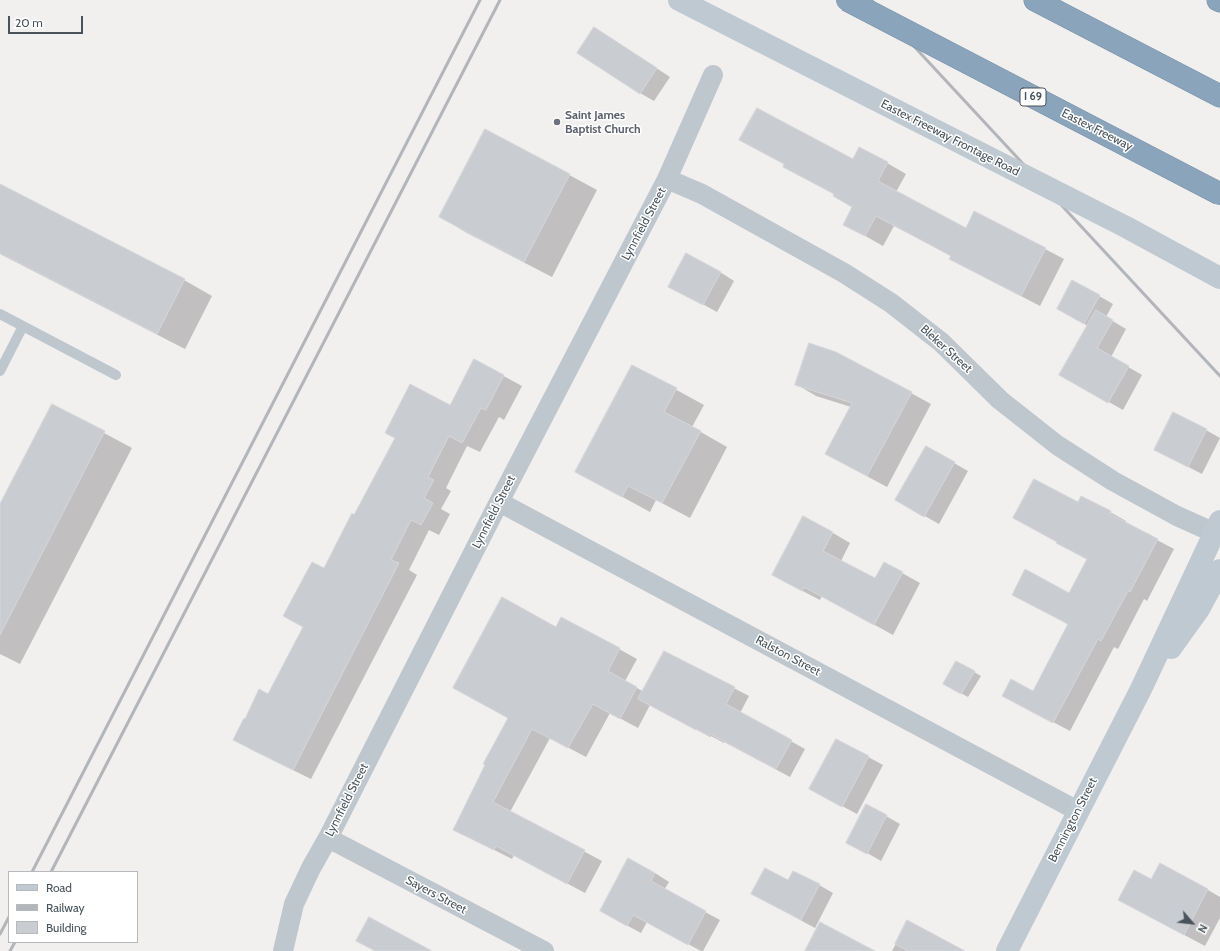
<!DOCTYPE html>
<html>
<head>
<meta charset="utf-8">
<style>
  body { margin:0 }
  #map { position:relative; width:1220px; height:951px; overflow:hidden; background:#f2efef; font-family:Cabin,sans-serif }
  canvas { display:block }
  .legend { position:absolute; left:8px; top:871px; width:130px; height:72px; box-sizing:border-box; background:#fff; border:1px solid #b6babd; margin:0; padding:5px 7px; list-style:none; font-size:12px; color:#48535b }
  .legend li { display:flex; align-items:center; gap:8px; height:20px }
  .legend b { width:20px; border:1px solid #b6babd }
  .north { position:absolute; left:1172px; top:903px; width:40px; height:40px; -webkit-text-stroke:3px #fff; paint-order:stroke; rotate:118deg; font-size:11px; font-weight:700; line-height:16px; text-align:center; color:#48535b }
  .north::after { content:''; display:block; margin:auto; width:14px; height:18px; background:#48535b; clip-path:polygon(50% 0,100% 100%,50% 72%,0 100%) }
  .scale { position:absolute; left:8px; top:16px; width:75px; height:18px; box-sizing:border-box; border:2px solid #48535b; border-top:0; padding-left:5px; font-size:12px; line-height:14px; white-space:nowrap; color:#48535b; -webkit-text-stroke:3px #fff; paint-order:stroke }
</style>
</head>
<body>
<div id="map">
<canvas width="1220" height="951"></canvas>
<ul class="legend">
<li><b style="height:5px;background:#bec9d2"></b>Road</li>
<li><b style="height:5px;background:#b2b5b9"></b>Railway</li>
<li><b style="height:11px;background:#c9ccd1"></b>Building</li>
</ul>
<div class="north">N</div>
<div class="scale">20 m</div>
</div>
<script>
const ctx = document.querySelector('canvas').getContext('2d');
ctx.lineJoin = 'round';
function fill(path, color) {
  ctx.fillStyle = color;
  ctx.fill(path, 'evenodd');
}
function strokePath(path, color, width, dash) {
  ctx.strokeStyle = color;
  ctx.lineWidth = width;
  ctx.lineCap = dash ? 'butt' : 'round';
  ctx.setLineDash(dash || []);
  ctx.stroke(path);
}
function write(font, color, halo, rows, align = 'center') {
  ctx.font = font + ' Cabin,sans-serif';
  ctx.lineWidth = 3;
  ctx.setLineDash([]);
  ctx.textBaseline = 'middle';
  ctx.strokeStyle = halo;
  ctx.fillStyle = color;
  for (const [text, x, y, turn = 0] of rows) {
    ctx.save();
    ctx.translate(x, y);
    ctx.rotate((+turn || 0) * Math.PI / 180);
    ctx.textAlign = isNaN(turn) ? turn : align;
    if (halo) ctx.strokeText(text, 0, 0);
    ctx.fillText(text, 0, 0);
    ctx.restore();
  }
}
const shadow = new Path2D(`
  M 609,37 L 670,77 L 654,101 L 640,93 Z
  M 486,130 L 597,190 L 552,277 L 467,233 L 440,217 Z
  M 853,160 L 887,163 L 906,174 L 896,192 L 966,229 L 975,212 L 1064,259 L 1040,306 L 969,269 L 952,256 L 894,226 L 883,246 L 844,224 L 853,207 Z
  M 0,186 L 184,280 L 212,296 L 185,349 L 0,254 Z
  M 720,272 L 734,281 L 717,312 L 684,294 Z
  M 1099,296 L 1113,304 L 1106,317 L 1126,329 L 1111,357 L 1142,375 L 1123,410 L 1061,375 L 1088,326 L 1072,317 Z
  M 474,360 L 522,386 L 504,420 L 499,417 L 480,452 L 467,446 L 446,488 L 451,491 L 441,509 L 450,514 L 439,535 L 429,530 L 409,570 L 417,575 L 311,779 L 252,750 L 234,740 L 246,720 L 269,695 L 304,627 L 325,569 L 355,516 L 450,406 Z
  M 633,366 L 704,405 L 692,427 L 727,447 L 690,518 L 656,500 L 650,512 L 577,472 Z
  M 796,384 L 911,393 L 931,404 L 887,487 L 846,465 L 851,407 L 816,396 Z
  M 52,405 L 132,448 L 20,664 L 0,654 L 0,506 Z
  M 1206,430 L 1220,438 L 1202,474 L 1169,457 Z
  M 954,463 L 968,471 L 939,524 L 896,500 Z
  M 1078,503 L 1110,512 L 1126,521 L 1125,523 L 1174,549 L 1147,601 L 1144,599 L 1118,649 L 1114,647 L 1070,731 L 1019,704 L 1033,692 L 1069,625 L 1029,603 L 1070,594 L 1088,560 L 1073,552 Z
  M 833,533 L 850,543 L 841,561 L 876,580 L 902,573 L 920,583 L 893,635 L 822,596 L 820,600 L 791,585 Z
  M 557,628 L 619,649 L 637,659 L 625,681 L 644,692 L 665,652 L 749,696 L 740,713 L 805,749 L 790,777 L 724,742 L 724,743 L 711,736 L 710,737 L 650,705 L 638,728 L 610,713 L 586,757 L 550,738 L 510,812 L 602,861 L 585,893 L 514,855 L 512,859 L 455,830 Z
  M 957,662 L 981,676 L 968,697 L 944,684 Z
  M 837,740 L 883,765 L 857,814 L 825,797 Z
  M 886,816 L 900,824 L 881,861 L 862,850 Z
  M 655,873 L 669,882 L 664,890 L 720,920 L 703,951 L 701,951 L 647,922 L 641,933 L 615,919 Z
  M 789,881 L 819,885 L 833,893 L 815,928 L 767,902 Z
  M 1152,881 L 1208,890 L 1220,897 L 1220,918 L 1205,946 L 1141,912 Z
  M 908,921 L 962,951 L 892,951 Z`);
const building = new Path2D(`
  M 594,27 L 657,68 L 640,94 L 577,53 Z
  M 757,108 L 853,159 L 859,147 L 888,162 L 878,181 L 966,228 L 974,211 L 1046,248 L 1021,296 L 949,259 L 951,256 L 876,216 L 865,236 L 843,225 L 852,207 L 833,196 L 834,194 L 783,167 L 784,164 L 739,140 Z
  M 485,129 L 570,174 L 524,262 L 439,217 Z
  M 0,184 L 185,279 L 157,334 L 0,253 Z
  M 686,253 L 721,272 L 703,305 L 668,287 Z
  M 1072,280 L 1100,295 L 1084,324 L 1057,309 Z
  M 1096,310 L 1113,320 L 1097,348 L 1129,366 L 1108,403 L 1059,375 Z
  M 809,343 L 836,352 L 912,392 L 867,476 L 825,454 L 852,403 L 795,385 Z
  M 474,359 L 504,375 L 486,410 L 481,408 L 462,443 L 449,436 L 428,477 L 434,480 L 424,498 L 433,503 L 421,525 L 411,520 L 391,560 L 399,563 L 293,770 L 233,740 L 244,718 L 245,719 L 259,689 L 268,694 L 303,627 L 283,616 L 312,562 L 324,568 L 352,513 L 354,515 L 395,438 L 385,433 L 410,384 L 450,405 Z
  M 632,365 L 677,388 L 664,412 L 701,431 L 662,503 L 628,486 L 622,497 L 575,472 Z
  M 52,404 L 105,431 L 0,635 L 0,504 Z
  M 1173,412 L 1207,429 L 1188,467 L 1154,450 Z
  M 926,446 L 955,462 L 924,517 L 895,500 Z
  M 1034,479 L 1078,502 L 1081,496 L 1111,511 L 1110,514 L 1158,539 L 1130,592 L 1128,591 L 1101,641 L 1098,639 L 1053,723 L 1002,696 L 1011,679 L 1033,691 L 1068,624 L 1012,595 L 1025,569 L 1069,593 L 1087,559 L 1056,543 L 1057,542 L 1013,518 Z
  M 803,516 L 833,532 L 823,551 L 875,578 L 884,562 L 903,572 L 874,625 L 804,587 L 802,591 L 772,575 Z
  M 502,597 L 556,627 L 561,617 L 620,648 L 608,671 L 637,687 L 620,719 L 593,704 L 568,748 L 532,729 L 493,802 L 585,850 L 567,884 L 496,846 L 494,850 L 453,830 L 485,765 L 483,764 L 508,718 L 453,688 Z
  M 664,651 L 735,687 L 726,704 L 792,740 L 776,769 L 710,734 L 709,736 L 696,729 L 696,730 L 638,699 Z
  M 956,661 L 975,671 L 961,694 L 943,684 Z
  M 836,739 L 869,756 L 842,807 L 809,789 Z
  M 866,804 L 887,815 L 867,854 L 846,843 Z
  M 628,858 L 655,873 L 651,881 L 706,911 L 688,945 L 633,915 L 627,926 L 600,911 Z
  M 1160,863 L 1208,889 L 1184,935 L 1118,900 L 1134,870 L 1151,879 Z
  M 765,868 L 788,880 L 793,871 L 820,884 L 801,920 L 751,894 Z
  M 369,917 L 432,951 L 375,951 L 356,941 Z
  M 907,920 L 965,951 L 908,951 L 895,944 Z
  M 820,922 L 875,951 L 805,951 Z`);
const lane = new Path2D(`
  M 0,314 L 116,375
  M 0,371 L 23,326`);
const street = new Path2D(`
  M 667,179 L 702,194 L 844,273 L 891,303 L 941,342 L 1000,400 L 1057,445 L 1113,481 L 1177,516 L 1215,533
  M 499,502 L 1078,811
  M 328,838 L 544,951
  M 283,951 L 294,904 L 311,868 L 328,838 L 499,502 L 667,179 L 713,75`);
const secondary = new Path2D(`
  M 1171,648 L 1199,609 L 1220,570
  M 1007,951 L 1141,689 L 1220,521`);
const highway = new Path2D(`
  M 1035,0 L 1220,96
  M 1218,0 L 1220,1`);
const rail = new Path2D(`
  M 871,0 L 1220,376
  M 32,872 L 480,0
  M 51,872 L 500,0
  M 0,934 L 9,917
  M 10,951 L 15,942`);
const secondaryBridge = new Path2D(`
  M 679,0 L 1126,227 L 1220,278`);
const highwayBridge = new Path2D(`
  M 847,0 L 1220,194`);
const markers = [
  [557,122,4,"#6b7280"]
];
const shields = [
  [1033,97,26]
];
const shieldNames = [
  ["I 69",1033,97]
];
const worshipNames = [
  ["Saint James",565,115],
  ["Baptist Church",565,129]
];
const streetNames = [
  ["Eastex Freeway",1097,130,27],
  ["Eastex Freeway Frontage Road",950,138,27],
  ["Lynnfield Street",644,224,-62],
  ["Bleker Street",946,349,42],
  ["Lynnfield Street",494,512,-63],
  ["Ralston Street",788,656,28],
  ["Lynnfield Street",347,800,-63],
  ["Bennington Street",1073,820,-63],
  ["Sayers Street",436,895,28]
];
fill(shadow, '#0003');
fill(building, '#c9ccd1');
strokePath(building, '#d4d6da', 1);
strokePath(highway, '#758fa6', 23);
strokePath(lane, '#bec7cd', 10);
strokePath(street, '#bec7cd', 20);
strokePath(secondary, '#bec9d2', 22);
strokePath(highway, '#8aa4bb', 22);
strokePath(rail, '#b2b5b9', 3);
strokePath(highwayBridge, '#758fa6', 23, []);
strokePath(secondaryBridge, '#bec9d2', 22);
strokePath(highwayBridge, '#8aa4bb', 22);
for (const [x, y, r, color] of markers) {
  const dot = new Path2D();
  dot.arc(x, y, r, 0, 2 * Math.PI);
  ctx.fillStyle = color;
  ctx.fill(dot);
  strokePath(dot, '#fff', 1.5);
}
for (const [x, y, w] of shields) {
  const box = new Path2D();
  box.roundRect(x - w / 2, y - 9, w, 18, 3);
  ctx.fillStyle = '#fff';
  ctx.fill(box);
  strokePath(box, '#48535b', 1);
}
write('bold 11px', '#48535b', null, shieldNames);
write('bold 12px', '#5b616d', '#fff', worshipNames, 'left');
write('12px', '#48535b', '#fff', streetNames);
</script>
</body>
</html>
